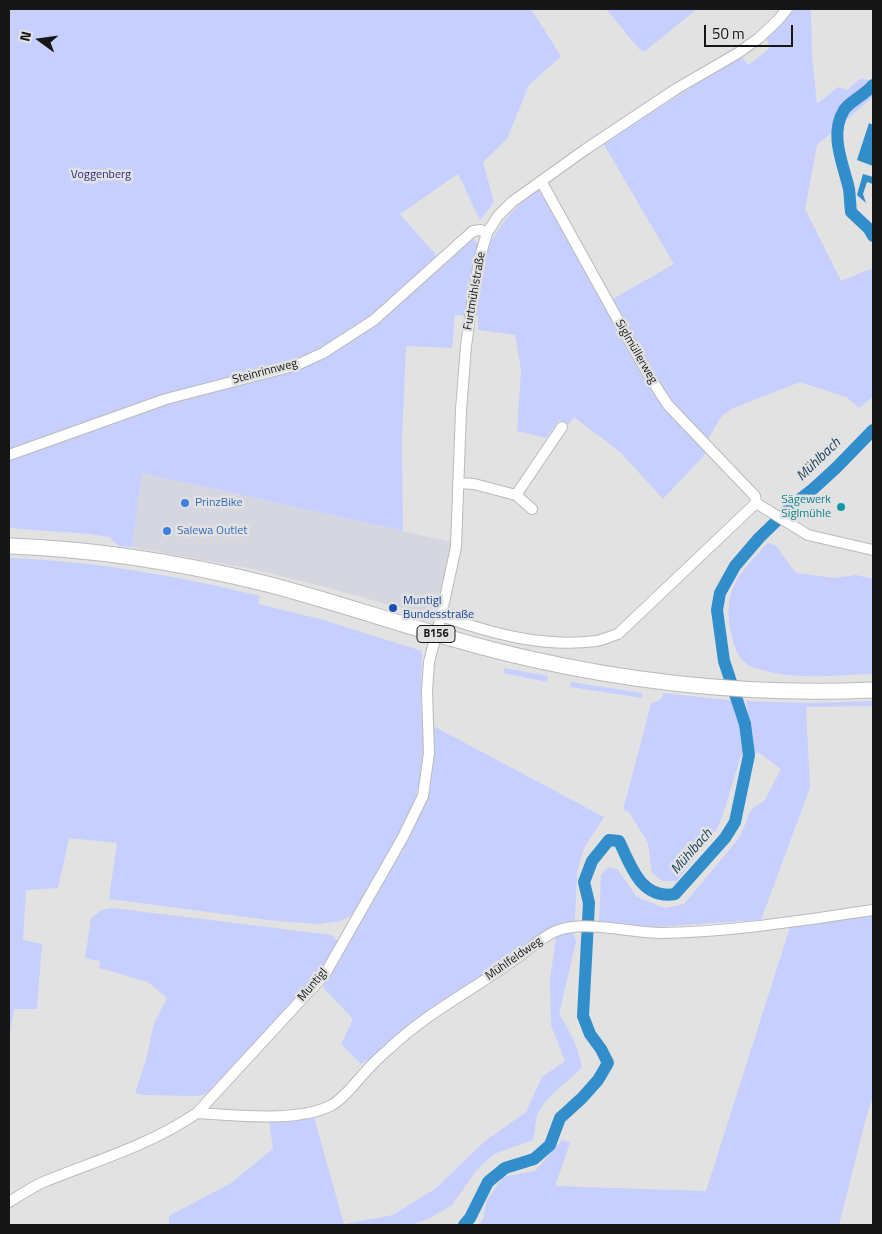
<!DOCTYPE html>
<html>
<head>
<meta charset="utf-8">
<style>
  body { margin:0 }
  #map { position:relative; width:882px; height:1234px; overflow:hidden; background:#e2e2e3; font-family:"Titillium Web",sans-serif }
  canvas { display:block }
  .frame { position:absolute; inset:0; border:10px solid #161617; pointer-events:none }
  .north { position:absolute; left:15px; top:15px; width:50px; height:50px; -webkit-text-stroke:4px #e2e2e3; paint-order:stroke; rotate:284deg; font-size:14px; font-weight:700; line-height:20px; text-align:center; color:#161617 }
  .north::after { content:''; display:block; margin:auto; width:18px; height:22px; background:#161617; clip-path:polygon(50% 0,100% 100%,50% 72%,0 100%) }
  .scale { position:absolute; left:704px; top:25px; width:89px; height:22px; box-sizing:border-box; border:2px solid #161617; border-top:0; padding-left:6px; font-size:15px; line-height:18px; white-space:nowrap; color:#161617; -webkit-text-stroke:4px #e2e2e3; paint-order:stroke }
</style>
</head>
<body>
<div id="map">
<canvas width="882" height="1234"></canvas>
<div class="frame"></div>
<div class="north">N</div>
<div class="scale">50 m</div>
</div>
<script>
const ctx = document.querySelector('canvas').getContext('2d');
ctx.lineJoin = 'round';
function fill(path, color) {
  ctx.fillStyle = color;
  ctx.fill(path, 'evenodd');
}
function strokePath(path, color, width, dash) {
  ctx.strokeStyle = color;
  ctx.lineWidth = width;
  ctx.lineCap = dash ? 'butt' : 'round';
  ctx.setLineDash(dash || []);
  ctx.stroke(path);
}
function write(font, color, halo, rows, align = 'center') {
  ctx.font = font + ' "Titillium Web",sans-serif';
  ctx.lineWidth = 5;
  ctx.setLineDash([]);
  ctx.textBaseline = 'middle';
  ctx.strokeStyle = halo;
  ctx.fillStyle = color;
  for (const [text, x, y, turn = 0] of rows) {
    ctx.save();
    ctx.translate(x, y);
    ctx.rotate((+turn || 0) * Math.PI / 180);
    ctx.textAlign = isNaN(turn) ? turn : align;
    if (halo) ctx.strokeText(text, 0, 0);
    ctx.fillText(text, 0, 0);
    ctx.restore();
  }
}
const built = new Path2D(`
  M 142,473 L 451,542 L 440,595 L 431,616 L 321,586 L 258,570 L 132,547 Z`);
const green = new Path2D(`
  M 9,9 L 531,9 L 561,56 L 529,85 L 507,139 L 483,162 L 494,202 L 480,220 L 458,174 L 400,214 L 444,264 L 471,239 L 488,248 C 501,221 515,208 538,188 L 604,304 L 674,264 L 603,143 L 741,56 L 748,65 L 770,48 L 766,38 L 786,20 L 794,9 L 811,9 L 812,55 L 817,104 L 838,87 L 847,90 L 860,79 L 871,80 L 873,82 L 873,97 L 817,145 L 805,209 L 841,281 L 873,268 L 873,397 L 859,408 L 846,397 L 800,382 L 731,409 L 721,417 L 708,439 L 713,446 L 663,499 L 620,452 L 574,417 L 569,424 L 559,420 L 546,438 L 517,431 L 521,370 L 515,335 L 478,330 L 478,316 L 455,315 L 452,348 L 406,346 L 402,441 L 403,531 L 142,473 L 132,547 L 119,546 L 109,537 L 89,534 L 9,528 Z
  M 606,9 L 697,9 L 645,51 L 640,50 Z
  M 768,543 L 776,546 L 796,573 L 834,578 L 856,575 L 873,579 L 873,674 C 838,675 801,680 767,671 C 762,670 756,669 752,667 C 739,661 735,649 732,637 C 721,591 738,574 768,543 Z
  M 9,558 C 94,561 178,576 260,596 L 258,604 L 320,619 L 422,651 L 421,702 L 423,726 L 423,756 L 420,781 L 414,802 L 405,821 L 355,913 L 341,921 L 320,924 L 277,921 L 109,899 L 117,843 L 69,838 L 58,888 L 26,890 L 23,940 L 42,944 L 37,1009 L 14,1009 L 9,1038 Z
  M 504,668 L 548,676 L 547,682 L 503,673 Z
  M 571,682 L 642,693 L 642,698 L 570,687 Z
  M 663,693 L 736,701 L 741,726 L 744,754 L 741,755 L 726,805 L 718,827 L 677,881 L 663,881 L 652,873 L 648,843 L 629,812 L 623,810 L 651,704 L 662,698 Z
  M 746,701 L 806,703 L 873,701 L 873,706 L 806,707 L 810,788 L 761,920 L 653,927 L 599,923 L 601,875 L 608,867 L 617,869 L 637,897 L 665,908 L 684,904 L 740,837 L 751,810 L 765,800 L 781,769 L 759,753 L 754,753 Z
  M 433,726 L 604,817 L 584,848 L 577,873 L 575,921 L 561,924 L 544,933 L 375,1056 L 361,1064 L 341,1044 L 353,1019 L 325,990 L 323,984 L 413,826 L 429,780 Z
  M 113,908 L 332,935 L 337,941 L 336,947 L 320,973 L 209,1091 L 203,1095 L 195,1096 L 143,1095 L 135,1093 L 146,1060 L 154,1023 L 167,998 L 148,982 L 99,968 L 100,961 L 85,958 L 91,918 L 102,910 Z
  M 873,913 L 873,1096 L 865,1122 L 839,1225 L 479,1225 L 483,1219 L 487,1200 L 503,1177 L 535,1171 L 562,1140 L 570,1143 L 555,1186 L 706,1191 L 791,924 Z
  M 573,930 L 576,942 L 559,1014 C 570,1031 578,1047 582,1067 C 570,1080 542,1100 537,1116 C 535,1124 535,1132 533,1140 L 494,1154 L 476,1171 L 452,1205 L 430,1218 L 411,1225 L 165,1225 L 169,1223 L 169,1216 L 231,1183 L 273,1149 L 269,1119 L 313,1114 L 344,1224 L 393,1215 L 435,1189 L 485,1141 L 526,1112 L 542,1077 L 565,1061 L 551,1025 L 550,981 L 556,936 Z`);
const water = new Path2D(`
  M 869,123 L 873,125 L 873,166 L 857,160 Z
  M 863,174 L 873,177 L 873,184 L 867,182 L 863,194 L 866,203 L 857,195 Z`);
const canal = new Path2D(`
  M 873,85 C 865,95 850,101 844,110 C 829,135 843,163 849,189 C 850,196 850,204 851,212 L 869,229 L 873,236
  M 464,1225 L 470,1218 L 488,1182 L 505,1168 L 534,1159 L 550,1145 L 560,1118 L 582,1098 L 598,1080 L 608,1063 L 601,1049 L 590,1034 L 583,1016 L 589,903 L 584,882 L 592,861 L 609,840 L 619,841 C 631,866 641,900 675,894 L 725,838 L 735,822 L 749,755 L 745,724 L 724,661 L 717,610 L 720,593 L 735,566 L 759,538 L 795,503 L 813,489 L 836,468 L 873,430`);
const minor = new Path2D(`
  M 9,455 L 166,399 L 297,365 L 323,353 L 374,320 L 473,231 L 481,230 L 487,233
  M 458,483 L 474,484 L 516,495 L 562,427
  M 516,495 L 532,509
  M 756,503 L 808,535 L 873,550
  M 441,616 C 491,633 542,648 596,641 C 603,640 611,636 618,634 L 756,503 L 755,496 L 751,492 L 668,405 L 649,376 L 541,181
  M 197,1113 C 235,1115 298,1123 332,1105 C 346,1097 357,1080 369,1068 C 376,1060 383,1054 391,1047 C 428,1012 476,988 517,958 C 531,948 545,934 562,929 C 590,921 632,933 663,933 C 733,932 804,920 873,910
  M 9,1202 C 21,1195 33,1186 46,1181 C 98,1160 150,1145 197,1113 L 325,974 L 403,837 L 423,796 L 429,753 L 427,691 L 429,662 L 441,616 L 456,547 L 461,410 L 466,346 L 473,296 L 480,257 L 487,233 L 498,216 L 512,202 L 586,149 L 676,89 L 738,53 L 759,38 L 778,20 L 787,9`);
const primary = new Path2D(`
  M 9,546 C 95,549 183,563 267,584 C 355,607 441,639 531,659 C 642,684 759,695 873,690`);
const markers = [
  [185,503,5,"#3f7fe0"],
  [841,507,5,"#0f9aa8"],
  [167,531,5,"#3f7fe0"],
  [393,608,5,"#1a4fb4"]
];
const shields = [
  [436,634,38]
];
const shieldNames = [
  ["B156",436,634]
];
const parkNames = [
  ["Voggenberg",101,175]
];
const streetNames = [
  ["Furtmühlstraße",475,291,-80],
  ["Siglmüllerweg",636,352,60],
  ["Steinrinnweg",265,372,-15],
  ["Mühlfeldweg",514,959,-35],
  ["Muntigl",313,985,-50]
];
const cultureNames = [
  ["Sägewerk",831,500],
  ["Siglmühle",831,514]
];
const shopNames = [
  ["PrinzBike",195,503],
  ["Salewa Outlet",177,531]
];
const transitNames = [
  ["Muntigl",403,601],
  ["Bundesstraße",403,615]
];
const waterNames = [
  ["Mühlbach",819,460,-44],
  ["Mühlbach",692,852,-49]
];
fill(built, '#d5d6df');
fill(green, '#c7cfff');
fill(water, '#318eca');
strokePath(canal, '#318eca', 12);
strokePath(minor, '#bababb', 12);
strokePath(primary, '#bababb', 17);
strokePath(minor, '#fff', 10);
strokePath(primary, '#fff', 15);
for (const [x, y, r, color] of markers) {
  const dot = new Path2D();
  dot.arc(x, y, r, 0, 2 * Math.PI);
  ctx.fillStyle = color;
  ctx.fill(dot);
  strokePath(dot, '#e2e2e3', 2);
}
for (const [x, y, w] of shields) {
  const box = new Path2D();
  box.roundRect(x - w / 2, y - 8.5, w, 17, 4);
  ctx.fillStyle = '#e2e2e3';
  ctx.fill(box);
  strokePath(box, '#161617', 1);
}
write('bold 11px', '#161617', null, shieldNames);
write('12px', '#2e2889', '#e2e2e3', parkNames);
write('12px', '#161617', '#e2e2e3', streetNames);
write('12px', '#0d838f', '#e2e2e3', cultureNames, 'right');
write('12px', '#366cbe', '#e2e2e3', shopNames, 'left');
write('12px', '#164399', '#e2e2e3', transitNames, 'left');
write('italic 14px', '#1c415b', '#e2e2e3', waterNames);
</script>
</body>
</html>
